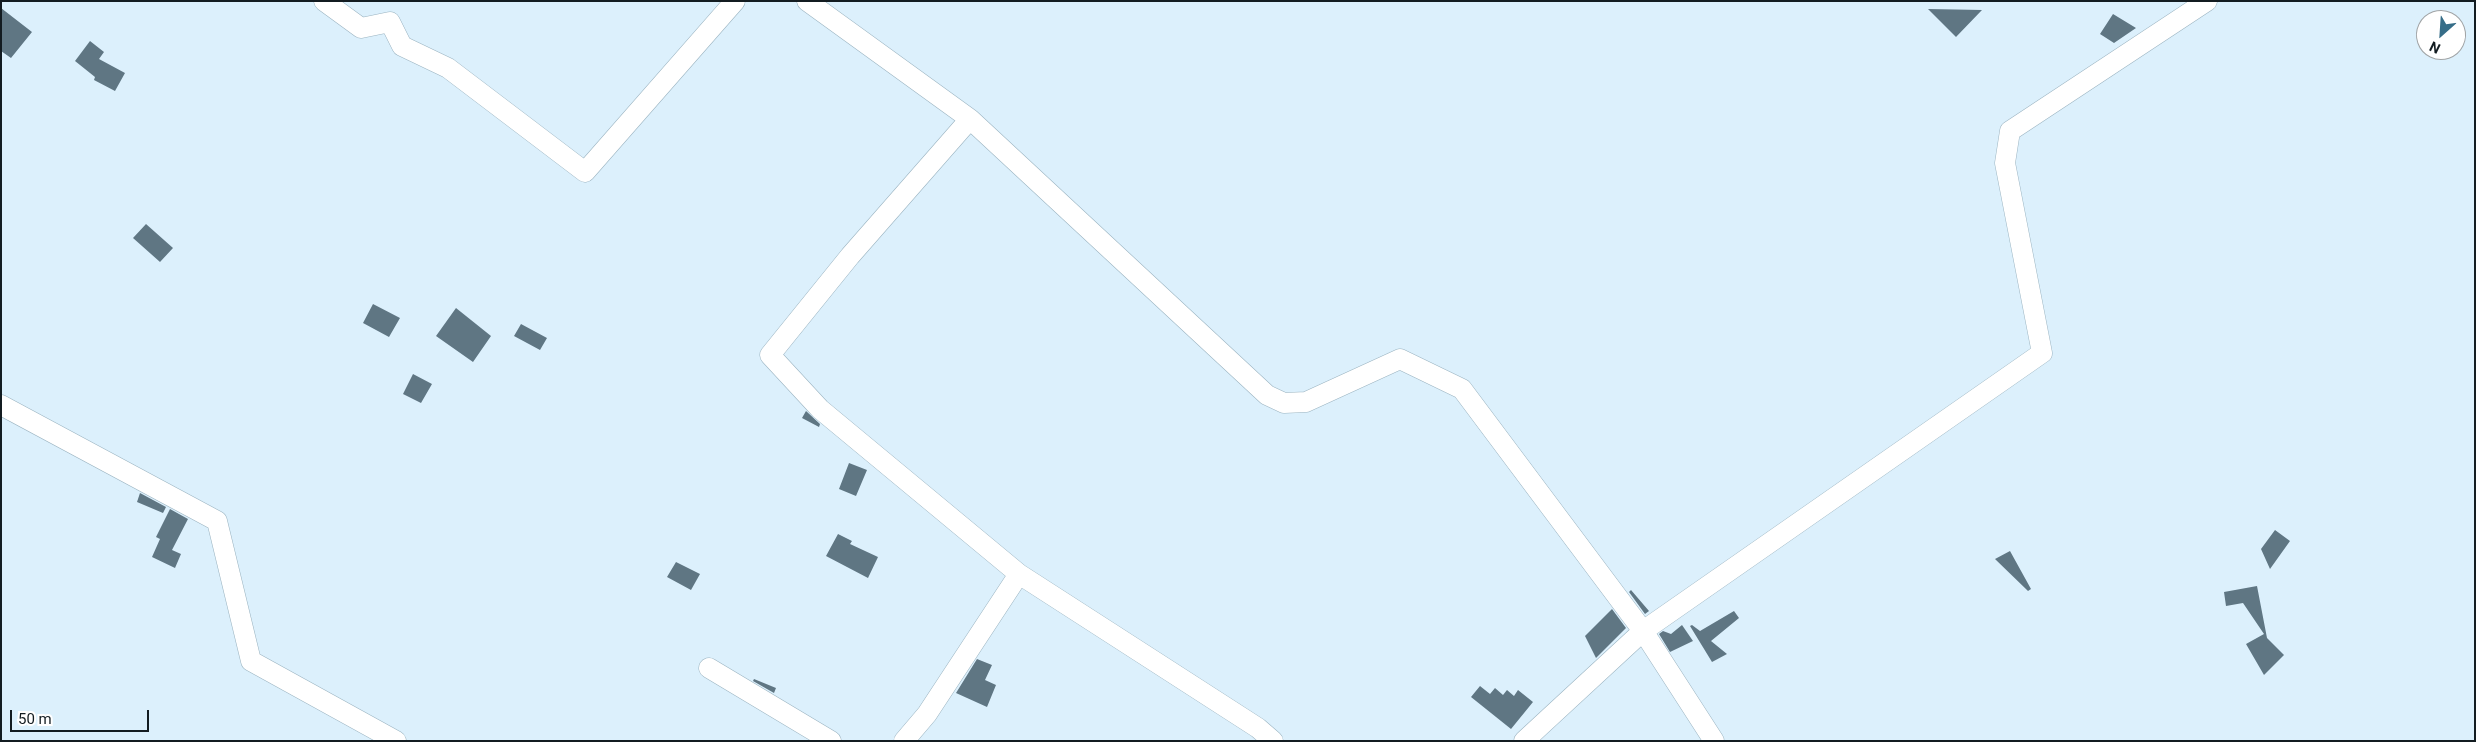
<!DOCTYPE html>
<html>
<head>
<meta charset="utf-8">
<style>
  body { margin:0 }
  #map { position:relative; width:2476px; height:742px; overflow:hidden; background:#dcf0fc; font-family:Roboto,sans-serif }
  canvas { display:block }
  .frame { position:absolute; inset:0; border:2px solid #131c21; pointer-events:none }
  .north { position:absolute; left:2416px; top:10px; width:50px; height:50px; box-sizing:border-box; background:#fff; border:1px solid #a1a4a6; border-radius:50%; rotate:206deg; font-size:14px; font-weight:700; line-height:20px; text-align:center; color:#131c21 }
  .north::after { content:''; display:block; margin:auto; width:18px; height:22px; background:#366d88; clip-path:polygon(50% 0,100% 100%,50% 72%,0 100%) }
  .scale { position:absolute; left:10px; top:710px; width:139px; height:22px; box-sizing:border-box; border:2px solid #131c21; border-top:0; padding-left:6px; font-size:15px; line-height:18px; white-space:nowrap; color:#131c21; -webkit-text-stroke:4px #fff; paint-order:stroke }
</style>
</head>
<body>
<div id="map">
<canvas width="2476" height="742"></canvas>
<div class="frame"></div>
<div class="north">N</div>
<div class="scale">50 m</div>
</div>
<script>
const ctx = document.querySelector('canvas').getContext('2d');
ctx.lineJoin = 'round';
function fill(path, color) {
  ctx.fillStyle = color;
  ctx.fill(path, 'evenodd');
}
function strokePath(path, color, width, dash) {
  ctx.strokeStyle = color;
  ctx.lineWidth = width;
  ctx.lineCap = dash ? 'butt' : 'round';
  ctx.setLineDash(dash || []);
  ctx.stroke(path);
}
const building = new Path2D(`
  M 1,8 L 32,32 L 11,58 L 1,51 Z
  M 1928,9 L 1982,10 L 1956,37 Z
  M 2113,14 L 2136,28 L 2114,43 L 2100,34 Z
  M 90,41 L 104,52 L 99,59 L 125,73 L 115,91 L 94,80 L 95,77 L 75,61 Z
  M 146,224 L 173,248 L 160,262 L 133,238 Z
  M 373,304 L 400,318 L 389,337 L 363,323 Z
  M 456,308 L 491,336 L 473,362 L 436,336 Z
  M 521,324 L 547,338 L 540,350 L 514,336 Z
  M 413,374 L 432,384 L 421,403 L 403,394 Z
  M 806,411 L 820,424 L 819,427 L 802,418 Z
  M 849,463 L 867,470 L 856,496 L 839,489 Z
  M 140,493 L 166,507 L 163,513 L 137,502 Z
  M 170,509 L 188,519 L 172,550 L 181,554 L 175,568 L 152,557 L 160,539 L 156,537 Z
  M 2275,530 L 2290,541 L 2270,569 L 2261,549 Z
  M 838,534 L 852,541 L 850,544 L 878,557 L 868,578 L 826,556 Z
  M 2010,551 L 2031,589 L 2028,591 L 1995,559 Z
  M 676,562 L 700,574 L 691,590 L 667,577 Z
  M 2257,586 L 2267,638 L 2284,655 L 2264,675 L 2246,644 L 2264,634 L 2243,603 L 2226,606 L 2224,592 Z
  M 1631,590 L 1649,611 L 1645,614 L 1629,592 Z
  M 1612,609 L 1626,628 L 1596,658 L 1585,636 Z
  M 1734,611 L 1739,618 L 1711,641 L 1727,654 L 1712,662 L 1690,626 L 1692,625 L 1700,631 Z
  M 1682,625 L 1693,641 L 1670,652 L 1659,634 L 1663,631 L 1671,634 Z
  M 977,659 L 992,665 L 985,680 L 996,685 L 987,707 L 956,693 Z
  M 754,679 L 776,688 L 774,693 L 753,681 Z
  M 1480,686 L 1490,694 L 1495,688 L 1503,695 L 1507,690 L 1514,696 L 1518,690 L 1533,702 L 1511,729 L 1471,697 Z`);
const minor = new Path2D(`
  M 324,1 L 361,28 L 390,22 L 402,46 L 448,68 L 585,172 L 735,1
  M 807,1 L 970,119 L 850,256 L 770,355 L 820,409 L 1019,574 L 927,714 L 904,741
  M 970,119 L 1267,395 L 1284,403 L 1306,402 L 1400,359 L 1462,389 L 1643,631 L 1714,741
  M 1,405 L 217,521 L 251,661 L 396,741
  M 1019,574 L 1258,728 L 1273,741
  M 709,668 L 831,741
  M 1524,741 L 1643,631 L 2042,353 L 2005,163 L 2010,131 L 2207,1`);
fill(building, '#5f7683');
strokePath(minor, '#9ab3c0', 21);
strokePath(minor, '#fff', 20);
</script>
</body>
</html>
